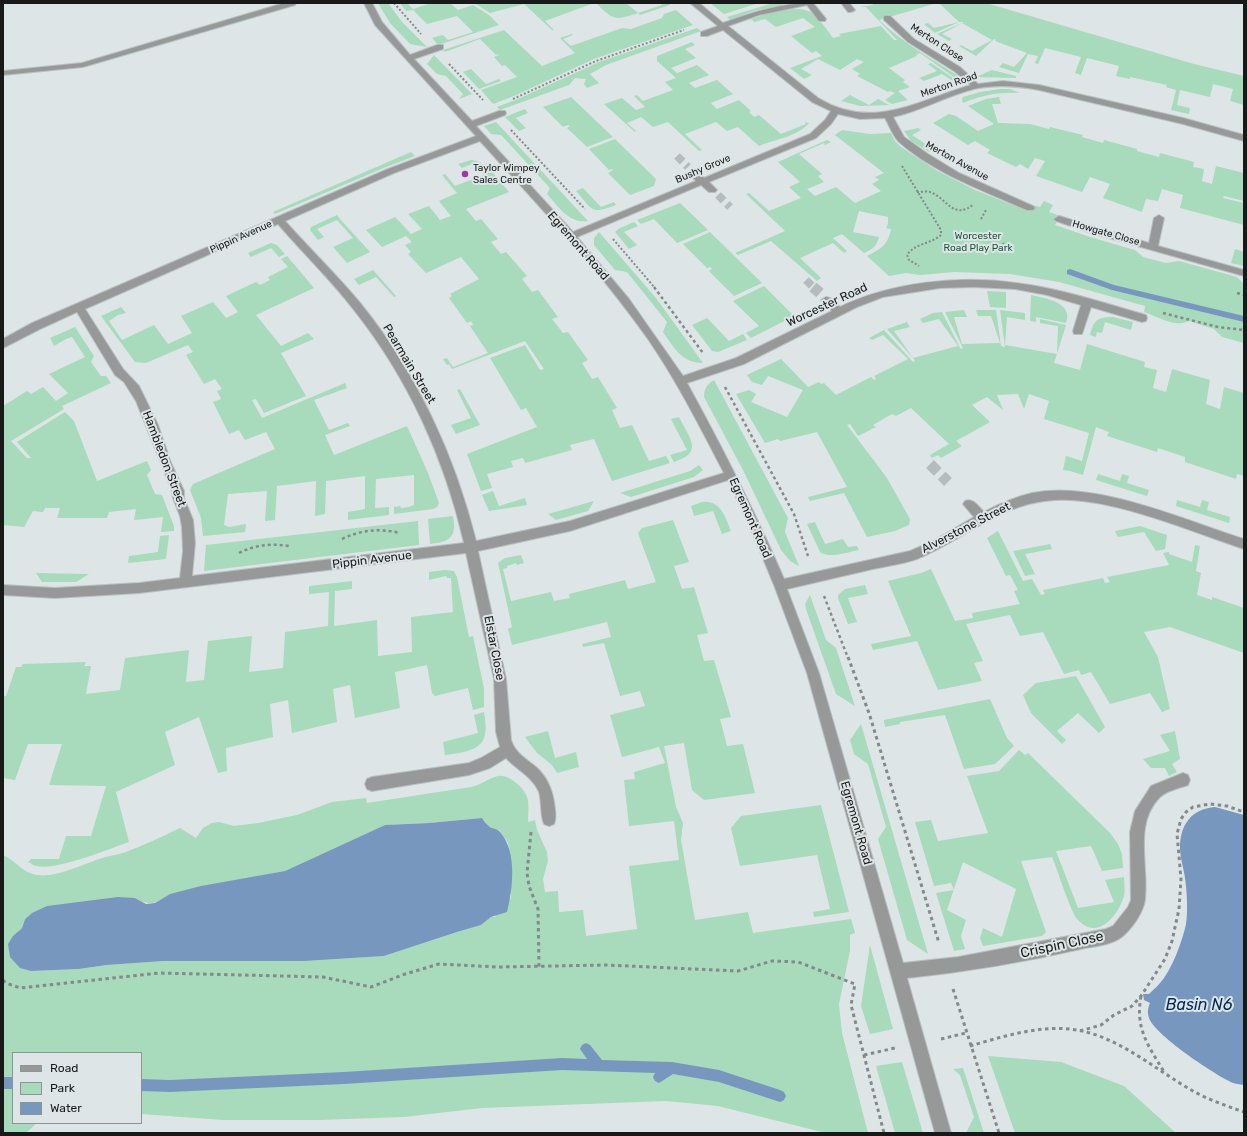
<!DOCTYPE html>
<html>
<head>
<meta charset="utf-8">
<style>
  body { margin:0 }
  #map { position:relative; width:1247px; height:1136px; overflow:hidden; background:#dee5e6; font-family:Rubik,sans-serif }
  canvas { display:block }
  .frame { position:absolute; inset:0; border:4px solid #181a1a; pointer-events:none }
  .legend { position:absolute; left:12px; top:1052px; width:130px; height:72px; box-sizing:border-box; background:#dee5e6; border:1px solid #8f9494; margin:0; padding:5px 7px; list-style:none; font-size:12px; color:#181a1a }
  .legend li { display:flex; align-items:center; gap:8px; height:20px }
  .legend b { width:20px; border:1px solid #8f9494 }
</style>
</head>
<body>
<div id="map">
<canvas width="1247" height="1136"></canvas>
<div class="frame"></div>
<ul class="legend">
<li><b style="height:5px;background:#979999"></b>Road</li>
<li><b style="height:11px;background:#a8dabc"></b>Park</li>
<li><b style="height:11px;background:#7897bf"></b>Water</li>
</ul>
</div>
<script>
const ctx = document.querySelector('canvas').getContext('2d');
ctx.lineJoin = 'round';
function fill(path, color) {
  ctx.fillStyle = color;
  ctx.fill(path, 'evenodd');
}
function strokePath(path, color, width, dash) {
  ctx.strokeStyle = color;
  ctx.lineWidth = width;
  ctx.lineCap = dash ? 'butt' : 'round';
  ctx.setLineDash(dash || []);
  ctx.stroke(path);
}
function write(font, color, halo, rows, align = 'center') {
  ctx.font = font + ' Rubik,sans-serif';
  ctx.lineWidth = 4;
  ctx.setLineDash([]);
  ctx.textBaseline = 'middle';
  ctx.strokeStyle = halo;
  ctx.fillStyle = color;
  for (const [text, x, y, turn = 0] of rows) {
    ctx.save();
    ctx.translate(x, y);
    ctx.rotate((+turn || 0) * Math.PI / 180);
    ctx.textAlign = isNaN(turn) ? turn : align;
    if (halo) ctx.strokeText(text, 0, 0);
    ctx.fillText(text, 0, 0);
    ctx.restore();
  }
}
const green = new Path2D(`
  M 378,3 L 388,3 L 402,22 L 427,47 L 410,44 L 390,23 Z
  M 400,3 L 407,3 L 413,9 L 431,3 L 450,3 L 458,10 L 473,5 L 489,15 L 499,25 L 438,45 L 432,38 L 443,35 L 448,40 L 473,32 L 457,16 L 427,24 L 413,10 L 406,11 Z
  M 474,3 L 594,3 L 545,21 L 554,30 L 552,30 L 524,4 L 490,13 Z
  M 596,3 L 626,3 L 638,13 L 662,5 L 660,3 L 668,3 L 670,5 L 640,15 L 638,13 C 615,21 613,20 596,3 Z
  M 710,3 L 759,3 L 724,14 Z
  M 773,3 L 790,3 L 754,11 L 730,20 L 727,17 Z
  M 872,3 L 937,3 L 879,20 C 904,44 933,59 961,78 L 958,80 L 920,53 L 916,55 L 917,56 L 889,68 L 905,80 L 903,82 L 910,87 L 898,91 L 908,100 L 892,104 L 885,100 L 895,93 L 890,91 L 888,92 L 857,76 L 860,74 L 852,69 L 864,62 L 857,59 L 840,70 L 818,59 L 801,69 L 812,75 L 804,79 L 790,68 L 822,56 L 816,51 L 812,53 L 791,36 L 815,27 L 803,18 L 776,27 L 765,19 L 754,22 L 751,19 C 766,14 799,3 812,13 C 820,19 827,30 833,38 L 841,36 L 839,34 L 881,26 L 894,40 L 897,40 L 866,7 L 860,7 L 873,5 Z
  M 941,3 L 986,3 L 1194,64 L 1244,76 L 1244,105 L 1230,101 L 1233,89 L 1213,84 L 1210,97 L 1180,90 L 1177,105 L 1190,108 L 1189,114 L 1171,110 L 1176,90 L 1166,87 L 1167,85 L 1130,77 L 1130,79 L 1116,76 L 1119,66 L 1087,58 L 1081,75 L 1075,73 L 1081,57 L 1045,48 L 1038,64 L 1035,63 L 1038,56 L 1028,54 L 1019,73 L 999,67 L 1003,63 L 1014,67 L 1027,53 L 995,41 L 996,40 L 994,39 L 976,56 L 959,46 L 961,45 L 972,51 L 992,40 L 962,23 L 942,34 L 952,39 L 949,41 L 937,34 L 964,22 L 959,22 L 935,33 L 924,24 L 928,23 L 934,28 L 959,22 L 940,4 Z
  M 676,10 L 693,25 L 594,59 L 514,96 L 493,104 L 481,90 L 517,77 L 505,65 L 502,66 L 494,57 L 499,55 L 498,54 L 496,55 L 480,39 L 445,52 L 443,50 L 504,30 L 542,66 L 575,53 L 560,38 L 572,34 L 573,35 L 563,39 L 571,46 L 622,28 L 631,29 L 662,18 L 664,14 Z
  M 697,28 L 701,31 L 606,65 L 590,74 L 599,83 L 587,88 L 584,84 L 586,79 L 575,78 L 569,85 L 500,110 L 497,107 L 518,99 L 599,62 Z
  M 692,42 L 695,45 L 685,49 L 696,58 L 671,68 L 677,73 L 697,65 L 709,75 L 689,83 L 695,88 L 717,80 L 733,94 L 711,103 L 717,109 L 739,100 L 751,111 L 749,112 L 754,117 L 759,115 L 781,134 L 806,124 L 805,122 L 809,123 C 797,137 775,139 759,146 L 738,127 L 727,131 L 716,122 L 685,134 L 702,150 L 699,151 L 668,122 L 653,127 L 641,117 L 627,123 L 636,131 L 635,132 L 604,104 L 622,98 L 636,110 L 645,107 L 634,96 L 637,95 L 643,101 L 673,90 L 665,82 L 676,78 L 657,61 L 657,56 Z
  M 434,55 L 472,94 L 459,99 L 463,94 L 446,76 L 437,74 L 427,64 Z
  M 931,63 L 956,80 L 953,81 L 942,74 L 924,81 L 919,78 L 937,71 L 928,64 Z
  M 471,69 L 486,84 L 499,79 L 501,81 L 479,89 L 463,72 Z
  M 992,70 L 1016,76 L 1016,78 L 976,77 Z
  M 1000,89 L 1010,89 L 1020,93 C 999,92 982,95 963,103 L 962,100 L 963,97 L 980,92 Z
  M 850,95 L 869,105 L 878,99 L 889,105 L 860,106 L 841,101 Z
  M 571,97 L 613,137 L 587,147 L 567,128 L 570,126 L 568,125 L 563,127 L 543,107 Z
  M 999,97 L 1001,104 L 992,104 L 998,123 L 1030,124 L 1049,129 L 1050,127 L 1083,135 L 1082,137 L 1103,143 L 1104,140 L 1137,149 L 1137,151 L 1159,157 L 1160,153 L 1194,162 L 1193,167 L 1204,169 L 1202,181 L 1212,184 L 1216,166 L 1244,173 L 1244,201 L 1224,196 L 1223,198 L 1244,203 L 1244,225 L 1180,208 L 1183,195 L 1162,189 L 1158,201 L 1146,199 L 1142,212 L 1103,198 L 1110,184 L 1090,177 L 1082,192 L 1036,176 L 1045,161 L 1035,158 L 1028,169 L 1020,164 L 1016,167 L 987,153 L 990,150 L 975,141 L 968,145 L 933,123 L 949,114 L 956,116 L 978,131 L 994,124 L 968,106 L 986,99 Z
  M 525,109 L 528,113 L 516,118 L 526,128 L 519,131 L 505,117 Z
  M 496,122 L 588,221 C 569,224 559,207 547,194 L 550,188 L 501,135 L 491,134 L 484,126 Z
  M 918,128 L 921,130 L 912,135 L 934,150 L 929,152 L 911,141 L 904,131 Z
  M 842,130 L 870,134 L 891,133 L 895,141 L 901,147 L 936,170 L 975,190 L 1028,211 L 1033,205 L 1040,207 L 1044,201 L 1053,205 L 1049,212 L 1060,216 L 1055,225 L 1090,237 L 1135,250 L 1143,257 L 1166,263 L 1179,261 L 1237,277 L 1244,284 L 1244,343 L 1222,337 L 1214,329 L 1189,321 C 1174,328 1159,317 1144,312 L 1145,306 L 1059,282 L 1010,274 L 954,272 L 920,275 L 906,273 L 889,276 L 867,256 C 881,249 888,245 891,229 L 886,228 L 888,224 L 888,217 L 859,211 L 853,232 L 879,237 C 876,247 873,249 864,253 L 842,234 L 833,238 L 847,251 L 844,253 L 833,243 L 800,258 L 821,278 L 817,281 L 771,241 L 738,255 L 735,253 L 785,231 L 746,194 L 749,193 L 769,211 L 801,198 L 789,187 L 800,182 L 778,162 L 827,140 L 831,142 L 825,145 L 824,143 L 799,154 L 822,174 L 818,176 L 824,182 L 807,189 L 815,196 L 836,187 L 855,203 L 881,191 L 872,184 L 879,180 L 875,177 L 884,173 L 835,135 Z
  M 615,139 L 656,179 L 654,186 L 630,195 L 608,173 L 613,170 L 612,169 L 609,170 L 589,149 Z
  M 411,152 L 415,156 L 386,167 L 275,214 L 273,212 Z
  M 471,160 C 487,161 499,181 509,192 L 466,209 L 476,221 L 481,219 L 498,239 L 491,242 L 501,254 L 506,252 L 527,276 L 522,279 L 532,292 L 538,290 L 558,317 L 552,319 L 563,333 L 568,332 L 588,360 L 582,363 L 592,379 L 598,377 L 617,408 L 612,410 L 620,428 L 632,425 L 649,461 L 666,456 L 670,463 L 612,481 L 594,439 L 570,445 L 572,450 L 525,463 L 523,458 L 511,461 L 513,467 L 487,474 L 492,488 L 481,491 L 467,454 L 537,427 L 526,408 L 521,410 L 490,358 L 525,345 L 540,370 L 544,369 L 525,341 L 452,369 L 449,364 L 447,365 L 443,359 L 447,358 L 453,367 L 488,353 L 470,326 L 473,325 L 471,321 L 467,323 L 449,298 L 452,296 L 450,294 L 479,279 L 461,257 L 426,273 L 408,254 L 411,252 L 405,245 L 412,242 L 406,236 L 382,247 L 366,230 L 395,217 L 411,234 L 422,229 L 408,214 L 429,206 L 440,220 L 451,216 L 439,201 L 457,193 L 442,175 L 445,174 L 455,186 L 484,175 L 474,163 L 462,168 L 458,164 Z
  M 583,188 L 601,207 L 614,202 L 616,205 C 590,215 593,210 576,191 Z
  M 680,203 L 708,230 L 677,243 L 654,219 L 641,224 L 637,220 Z
  M 337,215 L 340,219 L 370,252 L 347,263 L 333,247 L 353,238 L 337,220 L 317,229 L 324,237 L 318,240 L 310,230 L 311,227 Z
  M 634,222 L 638,226 L 624,232 L 637,245 L 629,249 L 615,232 L 618,229 Z
  M 599,232 L 656,298 L 703,363 C 682,363 674,348 663,332 L 667,322 L 627,272 L 615,270 L 594,245 L 594,238 Z
  M 710,232 L 762,283 L 734,296 L 709,271 L 712,269 L 710,267 L 707,268 L 683,244 Z
  M 271,243 L 277,245 L 285,254 L 279,257 L 271,248 L 251,257 L 248,253 Z
  M 1235,249 L 1244,252 L 1244,266 L 1231,263 Z
  M 287,256 L 314,288 L 256,315 L 281,346 L 308,333 L 314,339 L 281,353 L 306,396 L 264,413 L 256,399 L 252,400 L 262,418 L 345,383 L 347,388 L 314,400 L 329,430 L 348,423 L 350,426 L 325,435 L 334,455 L 407,426 L 428,473 L 439,503 L 437,507 L 433,509 L 394,514 L 394,507 L 400,506 L 401,508 L 409,507 L 414,505 L 414,475 L 376,479 L 375,508 L 389,507 L 389,515 L 348,520 L 348,512 L 365,509 L 365,476 L 326,481 L 325,514 L 315,516 L 316,481 L 277,486 L 275,520 L 265,521 L 267,491 L 228,494 L 224,525 L 229,527 L 246,524 L 245,532 L 203,536 L 201,518 L 190,490 L 193,484 L 275,449 L 266,432 L 245,440 L 239,430 L 229,434 L 213,402 L 221,399 L 217,391 L 222,389 L 215,379 L 204,384 L 186,355 L 193,352 L 188,345 L 146,363 L 135,362 L 101,316 L 121,307 L 126,313 L 118,315 L 109,321 L 122,340 L 154,325 L 168,344 L 192,333 L 181,316 L 213,302 L 226,318 L 238,312 L 226,296 L 256,282 L 260,285 L 270,280 L 268,277 L 288,267 L 281,259 Z
  M 373,270 L 396,296 L 394,297 L 376,277 L 359,285 L 354,279 Z
  M 764,286 L 794,316 L 751,338 L 746,333 L 759,326 L 733,301 Z
  M 987,291 L 1006,292 L 1006,308 L 990,307 Z
  M 1031,295 C 1044,298 1074,302 1066,323 L 1036,317 L 1036,322 L 1030,321 Z
  M 964,310 L 967,317 L 954,317 L 962,344 L 1000,343 L 991,316 L 978,316 L 976,310 L 996,310 L 1001,346 L 1005,347 L 1000,310 L 1025,313 L 1025,320 L 1007,317 L 1005,345 L 1057,354 L 1058,326 L 1040,323 L 1040,319 L 1066,325 L 1054,363 L 1080,370 L 1087,344 L 1145,362 L 1144,367 L 1157,370 L 1153,388 L 1166,392 L 1172,369 L 1210,380 L 1206,404 L 1220,409 L 1224,387 L 1244,393 L 1244,476 L 1237,474 L 1236,479 L 1185,462 L 1185,457 L 1158,448 L 1157,452 L 1107,436 L 1109,432 L 1096,427 L 1083,475 L 1070,471 L 1063,470 L 1066,456 L 1082,461 L 1089,433 L 1044,419 L 1049,401 L 1029,394 L 1024,409 L 1018,394 L 997,395 L 1003,410 L 987,397 L 972,405 L 990,422 L 956,441 L 962,446 L 941,458 L 938,455 L 932,458 L 930,455 L 949,444 L 911,408 L 896,416 L 892,414 L 873,425 L 876,427 L 858,436 L 850,424 L 847,425 L 887,478 L 910,519 L 909,525 L 895,531 L 867,537 L 844,493 L 810,501 L 808,497 L 847,487 L 817,432 L 780,441 L 778,439 L 765,443 L 736,394 L 749,390 L 756,394 L 751,402 L 787,417 L 803,390 L 768,376 L 762,385 L 752,382 L 747,375 L 781,359 L 808,387 L 819,382 L 821,384 L 824,383 L 836,395 L 871,377 L 874,380 L 876,378 L 874,376 L 908,359 L 883,335 L 872,340 L 869,338 L 884,330 L 913,362 L 915,361 L 913,358 L 887,329 L 907,322 L 910,327 L 894,331 L 913,358 L 958,346 L 939,319 L 923,323 L 920,319 L 933,313 L 942,312 L 959,346 L 961,349 L 963,348 L 945,312 Z
  M 1113,317 L 1133,322 L 1131,330 L 1105,322 L 1102,333 L 1097,332 L 1096,337 L 1090,335 C 1094,320 1097,317 1113,317 Z
  M 707,318 L 729,341 L 743,334 L 747,340 L 718,352 L 712,351 L 692,325 Z
  M 75,327 L 94,356 L 91,362 L 101,376 L 106,376 L 111,383 L 62,406 L 64,409 L 11,441 L 27,458 L 31,458 L 17,442 L 65,412 L 74,421 L 97,481 L 147,461 L 151,470 L 147,475 L 155,494 L 162,495 L 174,526 L 174,531 L 161,532 L 163,517 L 134,520 L 136,509 L 109,512 L 107,518 L 57,518 L 60,508 L 45,508 L 43,512 L 33,511 L 24,527 L 3,525 L 3,406 L 27,391 L 31,394 L 43,387 L 56,401 L 68,393 L 49,374 L 85,357 L 72,337 L 66,339 L 54,346 L 50,338 Z
  M 714,380 L 788,518 L 785,532 L 799,566 L 790,561 L 781,550 L 744,472 L 704,397 C 704,389 707,384 714,380 Z
  M 460,389 L 480,425 L 456,434 L 451,425 L 471,418 L 457,390 Z
  M 679,417 C 689,438 705,452 674,462 L 670,455 L 687,450 L 671,419 Z
  M 699,465 L 703,470 L 694,477 L 631,497 L 620,493 L 690,471 Z
  M 1098,474 L 1120,481 L 1122,474 L 1129,476 L 1127,483 L 1149,490 L 1147,496 L 1096,480 Z
  M 493,491 L 499,506 L 525,498 L 527,505 L 489,511 L 482,495 Z
  M 1177,500 L 1200,507 L 1202,500 L 1209,502 L 1207,510 L 1230,517 L 1229,523 L 1176,506 Z
  M 594,501 L 588,511 L 556,520 L 548,514 Z
  M 702,502 C 721,500 725,517 731,531 L 722,534 L 713,511 L 694,516 L 691,506 Z
  M 453,516 C 457,537 450,542 430,544 L 428,519 Z
  M 673,520 L 689,562 L 674,566 L 682,589 L 694,587 L 708,633 L 697,635 L 704,661 L 714,660 L 731,717 L 720,719 L 727,746 L 743,744 L 755,793 L 704,800 L 692,790 L 684,743 L 664,746 L 676,807 L 683,823 L 681,840 L 695,920 L 748,912 L 753,933 L 851,919 L 855,933 L 850,935 L 850,951 L 839,1004 L 842,1033 L 868,1133 L 826,1133 L 718,1106 L 666,1101 L 482,1108 L 404,1117 L 319,1120 L 223,1120 L 141,1114 L 141,1053 L 13,1053 L 13,1123 L 37,1123 L 26,1133 L 3,1133 L 3,855 C 15,860 21,871 33,874 C 52,880 81,865 99,859 C 108,856 117,855 126,852 C 144,845 162,837 180,828 L 196,838 L 203,828 L 212,823 L 219,822 L 234,826 L 258,823 L 297,815 L 332,802 L 366,798 L 367,803 L 471,787 C 481,785 489,778 498,776 C 509,774 526,789 528,800 C 529,807 528,815 528,822 L 535,820 L 537,830 L 547,852 L 548,861 L 543,879 L 545,892 L 558,891 L 559,912 L 583,910 L 586,936 L 637,929 L 629,866 L 679,860 L 674,821 L 629,826 L 624,780 L 635,779 L 634,772 L 665,763 L 659,747 L 622,757 L 610,715 L 645,706 L 640,691 L 620,696 L 604,643 L 583,647 L 582,644 L 611,637 L 607,622 L 512,645 L 508,629 L 512,627 L 498,563 L 505,558 L 521,555 L 524,563 L 517,565 L 516,563 L 507,566 L 507,568 L 503,569 L 511,601 L 551,592 L 554,601 L 570,598 L 569,594 L 625,580 L 628,589 L 656,582 L 638,533 L 642,528 ZM 482,818 L 488,826 L 500,831 L 508,843 L 511,861 L 511,898 L 495,917 L 491,917 L 481,925 L 457,932 L 384,956 L 305,961 L 164,961 L 107,965 L 79,969 L 31,971 L 18,931 L 22,928 L 25,919 L 32,913 L 135,898 C 152,907 155,903 170,894 L 285,871 L 385,825 L 429,823 Z
  M 418,521 L 419,545 L 204,571 L 206,545 Z
  M 815,522 L 825,544 L 843,539 L 848,547 L 857,546 L 859,550 C 847,552 830,559 820,552 L 807,524 Z
  M 1140,526 L 1167,535 L 1165,549 L 1156,551 L 1144,532 L 1118,537 L 1115,531 Z
  M 998,531 L 1023,581 L 1032,579 L 1041,595 L 1045,594 L 1043,590 L 1103,578 L 1105,583 L 1110,582 L 1107,577 L 1169,565 L 1163,553 L 1169,552 L 1169,554 L 1192,562 L 1195,545 L 1200,546 L 1196,571 L 1201,573 L 1197,595 L 1212,600 L 1212,597 L 1244,608 L 1244,653 L 1170,627 L 1144,632 L 1158,657 L 1170,709 L 1162,712 L 1150,693 L 1110,704 L 1091,672 L 1081,675 L 1079,670 L 1064,674 L 1043,632 L 1020,636 L 1010,615 L 966,624 L 983,661 L 974,663 L 982,681 L 938,690 L 917,641 L 873,650 L 871,644 L 911,636 L 888,581 L 921,573 L 931,569 L 955,621 L 973,618 L 972,613 L 1020,604 L 1014,591 L 1018,590 L 1010,575 L 1006,576 L 987,538 Z
  M 169,535 L 166,559 L 128,563 L 129,556 L 158,552 L 160,536 Z
  M 1050,544 L 1052,549 L 1025,554 L 1035,574 L 1025,576 L 1013,551 Z
  M 445,570 L 454,571 L 457,577 L 469,637 L 473,636 L 484,689 L 484,707 L 473,710 L 468,688 L 435,696 L 432,693 L 427,665 L 395,672 L 400,708 L 355,718 L 350,685 L 333,689 L 337,722 L 292,733 L 288,700 L 270,704 L 273,737 L 226,748 L 227,771 L 218,773 L 199,717 L 165,732 L 175,765 L 116,792 L 129,842 C 109,849 56,871 36,866 C 34,866 31,863 28,862 L 31,859 L 59,859 L 66,836 L 91,836 L 106,786 L 49,785 L 62,744 L 28,744 L 15,780 L 3,778 L 3,696 L 6,696 L 16,667 L 21,667 L 23,664 L 86,662 L 84,666 L 91,666 L 86,694 L 120,690 L 125,658 L 189,650 L 186,682 L 204,680 L 208,641 L 252,636 L 249,672 L 283,668 L 285,632 L 328,626 L 329,592 L 309,594 L 309,586 L 352,581 L 352,589 L 335,591 L 334,626 L 377,620 L 378,656 L 412,652 L 411,617 L 453,612 L 451,578 L 447,578 L 446,576 L 429,580 L 429,572 Z
  M 36,573 L 89,574 L 76,582 L 42,582 Z
  M 865,585 L 868,594 L 848,598 L 857,622 L 848,624 L 838,598 L 838,595 L 845,589 Z
  M 810,595 L 826,640 L 836,648 L 855,706 L 836,694 L 806,609 L 805,604 Z
  M 1076,676 L 1105,727 L 1099,733 L 1078,713 L 1057,731 L 1066,740 L 1062,744 L 1031,713 L 1023,695 L 1036,683 Z
  M 990,699 L 1007,738 L 1014,746 L 995,764 L 964,769 L 945,715 L 900,722 L 900,724 L 885,727 L 884,720 Z
  M 484,712 C 485,720 487,730 484,738 C 479,752 458,753 445,755 L 443,742 L 478,733 L 474,715 Z
  M 861,724 L 928,954 L 907,940 L 878,839 L 886,827 L 868,764 L 854,754 L 850,740 Z
  M 548,731 L 555,758 L 576,752 L 579,767 L 557,773 L 552,765 L 537,753 L 525,737 Z
  M 1175,731 L 1180,759 L 1172,764 L 1177,772 L 1169,776 L 1165,768 L 1151,768 L 1143,759 L 1170,751 L 1160,735 Z
  M 1019,750 L 1025,755 L 1028,753 L 1110,833 L 1118,844 L 1122,854 L 1123,868 L 1102,871 L 1091,846 L 1056,851 L 1078,908 L 1114,902 L 1105,880 L 1124,877 C 1124,884 1126,893 1123,899 C 1116,918 1097,940 1078,920 C 1071,914 1057,868 1052,857 L 1021,861 L 1046,932 L 1042,936 L 983,946 L 980,938 L 983,928 L 1002,937 L 1016,889 L 963,862 L 947,910 L 966,920 L 961,936 L 965,949 L 954,951 L 936,893 L 954,890 L 951,883 L 934,886 L 915,822 L 931,820 L 938,841 L 988,833 L 967,776 L 999,771 Z
  M 821,805 L 849,912 L 814,917 L 813,912 L 830,909 L 817,855 L 740,866 L 731,828 L 741,816 Z
  M 870,945 L 893,1029 L 870,1034 L 861,1006 Z
  M 988,1056 L 1061,1062 L 1124,1086 L 1176,1133 L 1015,1133 Z
  M 902,1062 L 923,1133 L 895,1133 L 876,1066 Z
  M 963,1068 L 984,1133 L 966,1133 L 974,1117 L 960,1075 L 953,1069 Z`);
const water = new Path2D(`
  M 1215,807 L 1244,815 L 1244,1085 C 1239,1084 1233,1084 1229,1081 C 1211,1072 1155,1035 1149,1018 C 1147,1012 1148,1008 1150,1003 L 1144,1000 L 1143,994 L 1149,994 C 1154,989 1160,984 1164,978 C 1173,966 1183,939 1186,924 C 1188,910 1187,892 1185,878 C 1184,869 1180,858 1180,848 C 1180,825 1191,809 1215,807 Z
  M 482,818 C 484,821 487,825 490,827 C 494,829 498,829 501,833 C 517,853 513,888 507,912 L 491,917 L 481,925 L 457,932 L 384,956 L 305,961 L 164,961 L 107,965 L 79,969 L 31,971 L 20,968 L 10,957 L 8,944 L 13,936 L 22,928 L 25,919 L 32,913 L 47,906 L 118,897 L 135,898 L 146,904 L 155,903 L 170,894 L 201,886 L 285,871 L 385,825 L 429,823 Z`);
const stream = new Path2D(`
  M 1070,269 L 1114,285 L 1244,316 L 1244,322 L 1112,290 L 1067,274 L 1067,270 Z
  M 586,1043 L 590,1045 L 602,1060 L 672,1062 L 719,1070 L 780,1090 L 784,1092 L 786,1096 L 784,1100 L 780,1102 L 719,1082 L 673,1074 L 659,1083 L 655,1081 L 653,1077 L 655,1073 L 562,1070 L 344,1084 L 170,1092 L 141,1091 L 141,1079 L 170,1080 L 344,1072 L 562,1058 L 587,1059 L 580,1049 L 582,1045 Z
  M 3,1077 L 13,1077 L 13,1089 L 3,1089 Z`);
const minorTunnelFar1 = new Path2D(`
  M 677,156 L 688,167
  M 718,195 L 730,207
  M 806,280 L 814,288`);
const minorTunnel = new Path2D(`
  M 813,287 L 820,293
  M 930,464 L 948,482`);
const pathFar2 = new Path2D(`
  M 394,3 L 421,34
  M 449,64 L 483,100
  M 513,99 L 596,61 L 684,30
  M 511,130 L 585,209
  M 902,166 L 941,230 L 941,235 C 931,244 915,243 907,255 L 909,260 L 919,266
  M 917,192 C 921,192 926,191 930,192 C 947,198 953,221 974,204
  M 981,219 L 986,210
  M 613,239 L 655,288
  M 1003,243 L 1006,248`);
const pathFar1 = new Path2D(`
  M 654,287 L 703,353
  M 1237,293 L 1244,295
  M 1163,313 L 1218,327 L 1244,330
  M 725,387 L 794,514 L 808,556
  M 342,539 C 361,530 379,528 400,533
  M 239,553 C 255,545 271,543 289,546
  M 824,596 L 848,658`);
const path = new Path2D(`
  M 848,657 L 869,713 L 939,943
  M 531,832 L 527,873 L 529,886 L 538,909 L 539,967
  M 3,980 L 6,983 L 20,988 L 159,973 L 323,977 L 371,987 L 405,974 L 439,964 L 498,967 L 606,965 L 738,971 L 772,961 L 798,962 L 855,984 L 851,1005 L 884,1133
  M 953,989 L 999,1133
  M 1141,996 C 1135,1029 1148,1045 1164,1072
  M 1080,1031 L 1101,1025 L 1114,1015 L 1132,1006 L 1141,996 L 1165,959 L 1172,941 L 1179,909 L 1181,879 L 1177,834 L 1181,819 L 1186,812 L 1193,807 L 1210,804 L 1227,806 L 1244,812
  M 941,1039 L 966,1033
  M 970,1046 C 1001,1037 1036,1026 1069,1029 C 1115,1033 1154,1069 1193,1091 C 1209,1100 1227,1106 1244,1112
  M 864,1055 L 895,1048`);
const minor = new Path2D(`
  M 284,3 L 296,3 L 295,5 L 83,67 L 3,75 L 3,71 L 82,63 Z
  M 364,3 L 372,3 L 382,22 L 410,55 L 437,45 L 443,45 L 443,49 L 414,59 L 472,121 L 499,111 L 505,111 L 506,113 L 505,115 L 476,126 L 573,232 L 696,181 L 689,173 L 690,171 L 696,171 L 704,178 L 810,134 L 825,120 L 831,111 L 812,102 L 723,30 L 707,36 L 701,36 L 701,32 L 718,26 L 690,3 L 699,3 L 723,23 C 753,12 781,3 813,3 L 826,19 L 825,21 L 819,21 L 807,5 L 759,15 L 728,26 L 818,98 C 873,131 916,101 971,85 L 954,71 L 908,42 L 884,20 L 884,16 L 890,16 L 914,39 L 960,67 L 978,84 L 1003,81 L 1039,85 L 1183,118 L 1244,135 L 1244,141 L 1183,124 L 1039,90 C 1017,86 996,84 974,89 C 946,96 921,111 893,117 L 904,137 L 928,154 L 959,173 L 1033,206 L 1035,208 L 1033,210 L 1027,210 C 984,191 934,173 899,142 C 893,136 889,125 885,118 L 860,119 L 838,114 L 831,124 L 816,138 L 709,182 L 717,190 L 715,192 L 709,192 L 701,185 L 577,237 L 629,299 L 683,376 L 736,358 L 832,311 L 821,300 L 826,297 L 830,298 L 840,307 C 891,282 960,275 1016,283 C 1059,288 1104,303 1146,315 L 1147,318 L 1146,321 L 1142,322 L 1091,307 L 1082,334 L 1074,334 L 1073,331 L 1081,305 L 1047,295 L 1015,289 L 974,287 L 940,288 L 883,297 L 857,307 L 744,364 L 687,383 C 722,447 755,511 784,579 L 910,551 L 933,541 L 974,517 L 963,504 L 965,501 C 973,498 978,506 984,512 C 999,504 1015,497 1032,493 C 1095,480 1184,520 1244,539 L 1244,549 C 1189,531 1112,497 1055,500 C 1000,503 966,539 917,559 C 903,564 887,566 873,569 C 844,576 816,582 787,589 L 819,673 L 903,963 L 958,957 L 1106,929 L 1113,926 L 1128,907 L 1131,900 L 1130,832 L 1135,811 L 1151,786 L 1183,773 L 1188,775 L 1190,780 L 1188,785 C 1180,788 1166,791 1160,797 C 1133,824 1149,865 1145,899 C 1144,911 1133,927 1124,935 C 1114,945 1094,946 1081,949 C 1024,962 966,972 907,978 L 951,1133 L 935,1133 L 807,673 L 774,585 L 750,527 L 728,480 L 570,531 L 478,551 L 506,679 L 511,740 C 515,753 526,759 536,767 C 546,776 552,789 554,802 C 555,810 557,817 554,824 L 549,826 L 544,824 C 540,814 542,803 539,792 C 533,777 516,769 506,758 L 490,768 L 469,775 L 372,791 L 367,789 L 365,784 L 367,779 L 372,777 L 469,763 L 481,758 L 500,747 L 496,732 L 494,679 L 466,553 L 139,593 L 55,598 L 3,595 L 3,585 L 55,588 L 139,583 L 180,578 L 183,551 L 182,527 L 180,516 L 173,498 L 172,491 L 136,401 L 124,382 L 115,375 L 77,312 L 40,329 L 3,348 L 3,339 L 32,323 L 388,169 L 476,136 L 375,25 ZM 480,141 C 538,205 598,268 648,339 C 677,381 700,427 724,473 L 570,521 L 476,541 C 455,456 416,372 361,304 C 337,275 310,249 285,221 L 394,173 ZM 278,224 C 303,253 331,280 354,310 C 408,378 445,459 464,543 L 192,576 L 195,543 L 193,520 L 184,498 L 184,491 L 171,463 L 158,425 L 139,386 L 123,369 L 85,309 Z
  M 841,3 L 849,3 L 855,10 L 851,12 L 848,12 Z
  M 1159,215 L 1164,218 L 1158,246 L 1244,270 L 1244,276 L 1091,233 L 1056,221 L 1054,219 L 1059,216 L 1149,243 L 1154,218 Z`);
const markers = [
  [465,174,4,"#9e3a9f"]
];
const farStreetnames = [
  ["Merton Close",937,43,33],
  ["Merton Road",949,85,-19],
  ["Merton Avenue",957,161,29],
  ["Bushy Grove",703,169,-23],
  ["Howgate Close",1106,233,16],
  ["Pippin Avenue",241,237,-24]
];
const farPoinames = [
  ["Taylor Wimpey",473,168],
  ["Sales Centre",473,180]
];
const farParknames = [
  ["Worcester",978,236],
  ["Road Play Park",978,248]
];
const streetNames = [
  ["Egremont Road",578,246,49],
  ["Worcester Road",827,305,-25],
  ["Pearmain Street",409,364,59],
  ["Hambledon Street",164,459,69],
  ["Egremont Road",750,518,66],
  ["Alverstone Street",966,528,-27],
  ["Pippin Avenue",372,560,-7],
  ["Elstar Close",494,648,79],
  ["Egremont Road",856,823,74]
];
const nearStreetnames = [
  ["Crispin Close",1062,945,-12]
];
const nearWaternames = [
  ["Basin N6",1199,1005]
];
fill(green, '#a8dabc');
fill(water, '#7897bf');
fill(stream, '#7897bf');
strokePath(minorTunnelFar1, '#b6bcbd', 8, [8, 4.5]);
strokePath(minorTunnel, '#b6bcbd', 11, [11, 5.5]);
strokePath(minor, '#bac0c1', 2);
strokePath(pathFar2, '#85898a', 2, [2, 2]);
strokePath(pathFar1, '#85898a', 2.5, [3, 3]);
strokePath(path, '#85898a', 3, [3.5, 3.5]);
fill(minor, '#979999');
for (const [x, y, r, color] of markers) {
  const dot = new Path2D();
  dot.arc(x, y, r, 0, 2 * Math.PI);
  ctx.fillStyle = color;
  ctx.fill(dot);
  strokePath(dot, '#dee5e6', 1.5);
}
write('10px', '#181a1a', '#dee5e6', farStreetnames);
write('10px', '#181a1a', '#dee5e6', farPoinames, 'left');
write('10px', '#1b5638', '#dee5e6', farParknames);
write('12px', '#181a1a', '#dee5e6', streetNames);
write('14px', '#181a1a', '#dee5e6', nearStreetnames);
write('italic 16px', '#002a5a', '#dee5e6', nearWaternames);
</script>
</body>
</html>
